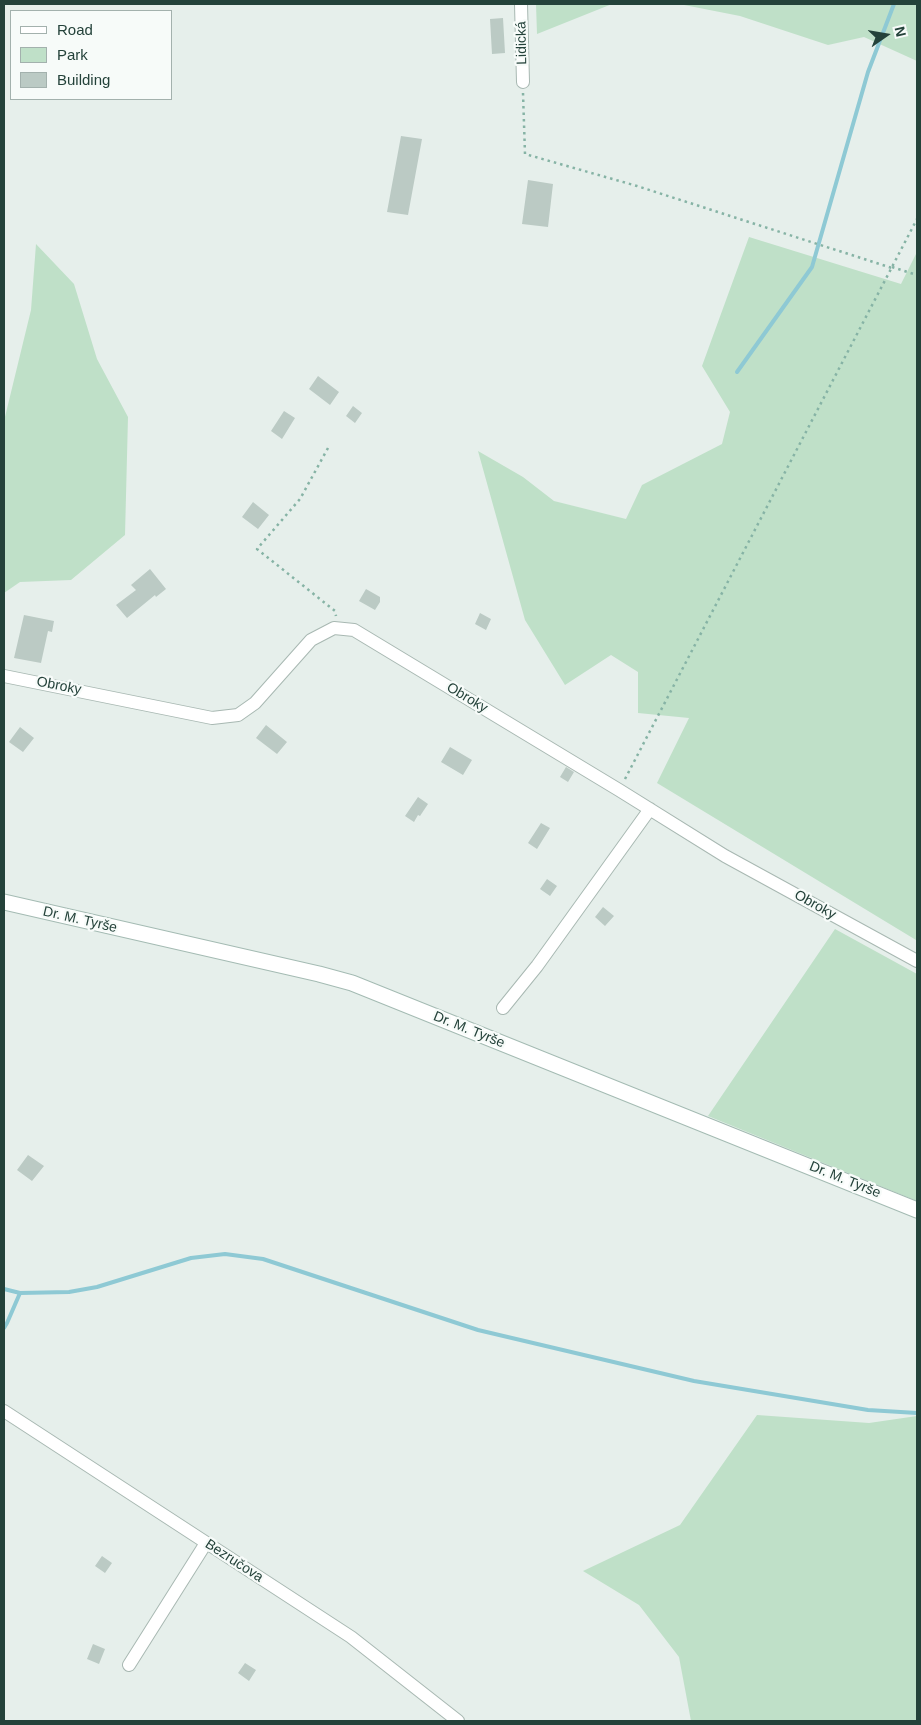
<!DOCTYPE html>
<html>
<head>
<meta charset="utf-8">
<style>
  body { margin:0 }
  #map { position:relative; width:921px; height:1725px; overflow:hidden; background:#e6efeb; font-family:Helvetica,sans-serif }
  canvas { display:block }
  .frame { position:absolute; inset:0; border:5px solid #24423a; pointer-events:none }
  .legend { position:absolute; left:10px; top:10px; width:162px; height:90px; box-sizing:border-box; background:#f7fbf9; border:1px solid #a3b1ad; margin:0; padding:6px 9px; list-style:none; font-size:15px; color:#24423a }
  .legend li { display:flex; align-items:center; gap:10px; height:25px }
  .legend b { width:25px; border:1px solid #a3b1ad }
  .north { position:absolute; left:861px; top:10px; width:50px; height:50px; -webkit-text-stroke:4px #f7fbf9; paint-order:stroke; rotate:77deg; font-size:14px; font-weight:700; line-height:20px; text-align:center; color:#24423a }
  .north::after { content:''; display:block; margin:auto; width:18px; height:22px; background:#24423a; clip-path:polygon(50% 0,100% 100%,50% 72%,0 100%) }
</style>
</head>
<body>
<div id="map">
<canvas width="921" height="1725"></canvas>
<div class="frame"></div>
<ul class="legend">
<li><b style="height:6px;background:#fff"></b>Road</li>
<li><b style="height:14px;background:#bfe0c8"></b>Park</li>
<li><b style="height:14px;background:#bbcac4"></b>Building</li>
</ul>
<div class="north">N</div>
</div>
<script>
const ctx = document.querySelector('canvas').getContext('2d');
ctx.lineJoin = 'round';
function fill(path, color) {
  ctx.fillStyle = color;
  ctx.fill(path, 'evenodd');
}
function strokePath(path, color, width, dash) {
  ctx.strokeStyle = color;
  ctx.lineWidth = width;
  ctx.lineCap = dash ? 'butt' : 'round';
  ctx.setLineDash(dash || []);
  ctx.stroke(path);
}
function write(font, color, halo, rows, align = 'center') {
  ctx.font = font + ' Helvetica,sans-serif';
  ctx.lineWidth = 4.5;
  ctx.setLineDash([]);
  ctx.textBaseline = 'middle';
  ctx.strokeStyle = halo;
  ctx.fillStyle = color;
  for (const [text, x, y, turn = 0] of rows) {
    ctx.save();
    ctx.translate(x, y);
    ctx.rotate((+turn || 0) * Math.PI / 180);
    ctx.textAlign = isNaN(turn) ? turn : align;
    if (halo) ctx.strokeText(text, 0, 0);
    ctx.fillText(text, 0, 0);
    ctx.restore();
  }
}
const green = new Path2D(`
  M 536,4 L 612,4 L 537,34 Z
  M 679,4 L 917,4 L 917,61 L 864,37 L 828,45 L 740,16 Z
  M 749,237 L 901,284 L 917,252 L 916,940 L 657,783 L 689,718 L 638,713 L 638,672 L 611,655 L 565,685 L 525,620 L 478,451 L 523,477 L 554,501 L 626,519 L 642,485 L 722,444 L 730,412 L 702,366 Z
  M 36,244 L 74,284 L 97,359 L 128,417 L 125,535 L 71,580 L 20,582 L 4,593 L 4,421 L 31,310 Z
  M 835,929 L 917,974 L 917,1201 L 708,1116 Z
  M 757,1415 L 869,1423 L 917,1416 L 917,1721 L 691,1721 L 679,1657 L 639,1605 L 583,1571 L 680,1525 Z`);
const stream = new Path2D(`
  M 737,372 L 812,267 L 868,72 L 894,4
  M 4,1289 L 20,1293 L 7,1323 L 4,1328
  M 20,1293 L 69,1292 L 97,1287 L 191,1258 L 225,1254 L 263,1259 L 478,1330 L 694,1381 L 868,1410 L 917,1413`);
const building = new Path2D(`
  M 503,18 L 505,53 L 492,54 L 490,19 Z
  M 401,136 L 422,139 L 408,215 L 387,212 Z
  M 528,180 L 553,184 L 548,227 L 522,224 Z
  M 318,376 L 339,392 L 330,405 L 309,389 Z
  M 353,406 L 362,413 L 355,423 L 346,416 Z
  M 284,411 L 295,418 L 282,439 L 271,431 Z
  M 253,502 L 269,515 L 258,529 L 242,517 Z
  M 150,569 L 166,589 L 156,597 L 155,595 L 127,618 L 116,605 L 136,590 L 131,585 Z
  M 366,589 L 380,597 L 380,602 L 375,610 L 359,601 Z
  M 480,613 L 491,619 L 486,630 L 475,624 Z
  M 24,615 L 54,621 L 52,632 L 48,631 L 41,663 L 14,658 Z
  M 266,725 L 287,742 L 277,754 L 256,738 Z
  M 20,727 L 34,738 L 23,752 L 9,742 Z
  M 450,747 L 472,760 L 463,775 L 441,762 Z
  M 566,767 L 574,772 L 568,782 L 560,777 Z
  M 418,797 L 428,804 L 420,816 L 418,815 L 414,822 L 405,816 Z
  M 541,823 L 550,828 L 537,849 L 528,843 Z
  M 547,879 L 557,886 L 550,896 L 540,889 Z
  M 603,907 L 614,916 L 605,926 L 595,917 Z
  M 28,1155 L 44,1166 L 32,1181 L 17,1170 Z
  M 102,1556 L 112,1563 L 105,1573 L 95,1566 Z
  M 93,1644 L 105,1649 L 99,1664 L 87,1659 Z
  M 245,1663 L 256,1670 L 249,1681 L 238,1673 Z`);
const path = new Path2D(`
  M 523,93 L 525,154 L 637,186 L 892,268
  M 892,267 L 917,275
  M 328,448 L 300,499 L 257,549 L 335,611 L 336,616
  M 625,779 L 917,219`);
const street = new Path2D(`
  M 521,4 L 523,82
  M 4,676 L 212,718 L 238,715 L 255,703 L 311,640 L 334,628 L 354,630 L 619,790 L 725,856 L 917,961
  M 503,1008 L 537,966 L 650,809
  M 4,1411 L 351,1637 L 458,1721
  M 129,1665 L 206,1543`);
const secondary = new Path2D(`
  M 4,902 L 319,974 L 352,983 L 917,1210`);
const streetNames = [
  ["Lidická",522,43,-91],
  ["Obroky",59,686,11],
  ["Obroky",467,698,31],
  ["Obroky",815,905,29],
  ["Dr. M. Tyrše",80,920,13],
  ["Dr. M. Tyrše",469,1030,22],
  ["Dr. M. Tyrše",845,1180,22],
  ["Bezručova",234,1561,33]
];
fill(green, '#bfe0c8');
strokePath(stream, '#8ec9d4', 4);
fill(building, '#bbcac4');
strokePath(street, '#a8b8b2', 14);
strokePath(secondary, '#a4bbb3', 17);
strokePath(path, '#86b3a5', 2.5, [2.5, 4]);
strokePath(street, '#fff', 12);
strokePath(secondary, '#fff', 15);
write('14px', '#24423a', '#f7fbf9', streetNames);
</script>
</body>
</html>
